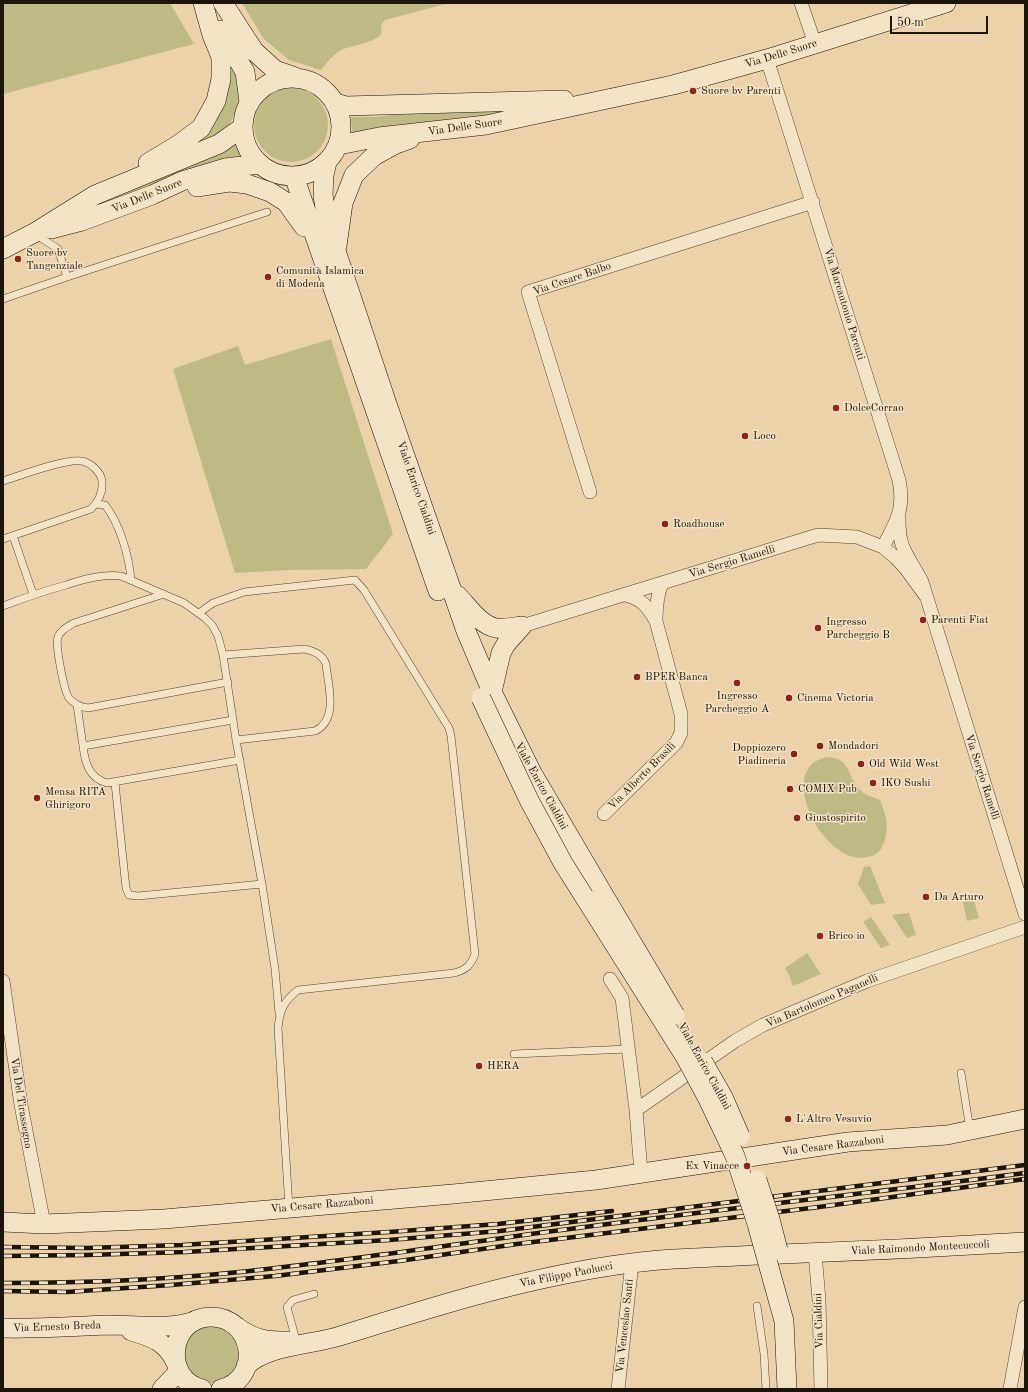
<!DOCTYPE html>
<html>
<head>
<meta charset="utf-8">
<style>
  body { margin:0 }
  #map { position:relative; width:1028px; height:1392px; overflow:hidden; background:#ebd2a8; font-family:"Old Standard TT",serif }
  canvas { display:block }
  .frame { position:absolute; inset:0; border:4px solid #1c150c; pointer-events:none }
  .scale { position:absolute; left:890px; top:16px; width:98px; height:18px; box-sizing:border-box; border:2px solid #1c150c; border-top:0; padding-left:5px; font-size:12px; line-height:14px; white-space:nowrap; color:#1c150c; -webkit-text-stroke:3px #f2e2c6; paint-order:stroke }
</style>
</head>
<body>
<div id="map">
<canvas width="1028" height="1392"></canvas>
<div class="frame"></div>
<div class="scale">50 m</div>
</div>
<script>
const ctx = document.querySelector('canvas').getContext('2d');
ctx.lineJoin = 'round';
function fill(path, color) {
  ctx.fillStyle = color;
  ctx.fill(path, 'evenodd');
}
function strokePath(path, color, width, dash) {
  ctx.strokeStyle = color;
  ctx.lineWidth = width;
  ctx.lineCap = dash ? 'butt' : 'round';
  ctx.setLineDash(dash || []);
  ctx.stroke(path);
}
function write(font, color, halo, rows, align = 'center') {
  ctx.font = font + ' "Old Standard TT",serif';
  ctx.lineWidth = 3;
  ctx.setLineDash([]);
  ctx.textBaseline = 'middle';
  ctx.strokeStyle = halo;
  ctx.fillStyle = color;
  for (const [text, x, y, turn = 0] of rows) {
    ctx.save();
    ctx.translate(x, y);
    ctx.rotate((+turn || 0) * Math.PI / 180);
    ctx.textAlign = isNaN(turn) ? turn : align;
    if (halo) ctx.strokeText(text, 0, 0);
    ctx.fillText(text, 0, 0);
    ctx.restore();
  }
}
const green = new Path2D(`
  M 3,3 L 170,3 L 194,44 L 3,94 Z
  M 242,3 L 449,3 L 385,20 L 381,25 C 381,27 382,31 381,34 C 377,42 350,46 341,50 C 333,55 326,63 321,70 L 289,60 L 264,39 Z
  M 225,58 C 229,64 234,70 237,76 C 244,95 234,127 217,137 C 208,143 195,145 185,149 Z
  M254 125a37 37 0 1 1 74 0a37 37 0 1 1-74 0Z
  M 526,106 L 526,111 L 352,137 L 351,117 L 375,117 L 407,113 Z
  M 236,140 L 242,158 L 152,184 L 77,215 L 126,188 Z
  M 331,339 L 393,534 L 366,569 L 289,570 L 235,573 L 173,369 L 238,346 L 245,365 Z
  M 829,757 C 851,760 846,773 858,788 C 863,794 872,797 880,800 C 887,816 890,831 882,847 C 880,852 874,856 868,857 C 823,868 772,764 829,757 Z
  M 870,866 L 885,903 L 871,905 L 858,884 L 864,867 Z
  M 974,901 L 979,918 L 967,921 L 963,902 Z
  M 909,913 L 916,935 L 907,938 L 892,915 Z
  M 871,917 L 890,945 L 881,948 L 863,922 Z
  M 807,953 L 821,974 L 793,986 L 789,975 L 785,968 Z
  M 201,1325 L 225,1326 L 241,1344 L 238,1368 L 219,1383 L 203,1383 L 195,1379 L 182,1359 L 184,1342 Z`);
const lane = new Path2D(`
  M 35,234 L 58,249 L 67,277
  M 3,299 L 67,277 L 267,212
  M 3,481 C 19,476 66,458 81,461 C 90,462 101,472 102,481 C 103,492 99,501 91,509 L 3,539
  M 96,504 L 105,505 C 120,524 129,556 131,580
  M 13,536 L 33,594
  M 164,594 L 74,623 C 67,627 61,630 58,637 C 55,645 64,691 69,698 C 74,704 81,707 88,708 L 228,682
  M 3,606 C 24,598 44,591 66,585 C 84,579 102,574 121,576 L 184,603 L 205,618 L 212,625 L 218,636 L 223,655 L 236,740 L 262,884 L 275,969 L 279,1013
  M 199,613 L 213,603 L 244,592 L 355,580 L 364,590 L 444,720 L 449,728 L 451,736 L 475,954 C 471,965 466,970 454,973 L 298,990 C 283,1002 280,1010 278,1028 L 289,1208
  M 223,655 L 304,649 C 314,651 322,654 326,664 C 328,685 339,720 315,731 L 236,740
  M 77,705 L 83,746
  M 233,720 L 83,746 C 85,763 89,778 107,783 L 240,760
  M 115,783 L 126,888 L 129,895 L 138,896 L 262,884
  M 514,1054 L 628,1049
  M 961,1073 L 970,1130
  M 757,1306 L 764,1354 L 766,1389
  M 296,1340 L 287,1307 L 293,1300 L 314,1294`);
const street = new Path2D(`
  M 801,3 L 815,44
  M 767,59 L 899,480 C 905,510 896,522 883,547
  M 590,492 L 528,292 L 813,202
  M 899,519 C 899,528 899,538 903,547 C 908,559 916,570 922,582 L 1025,914
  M 625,595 C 642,599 647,606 656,621
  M 522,626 L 818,535 L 857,537 L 883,547 L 896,558 L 906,569 L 925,595
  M 604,814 L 676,743 L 681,733 L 681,714 L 656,621 C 656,608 657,595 662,583
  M 610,979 L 622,998 L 636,1110 L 641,1173
  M 3,981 L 21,1105 L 44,1224
  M 636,1110 L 735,1041 L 763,1025 L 867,981 L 1025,927
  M 815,1253 L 819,1300 L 821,1389
  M 618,1389 L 632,1263
  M 1010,1389 L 1025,1307`);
const secondary = new Path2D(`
  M 223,3 L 254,51 L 275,70 L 295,77
  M 221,30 L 245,72 L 249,102
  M243 127a49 49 0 1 1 98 0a49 49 0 1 1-98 0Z
  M 336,103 L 346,106 L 564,100
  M 339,145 L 379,137 L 486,125 L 673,85 L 767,59 L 946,3
  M 327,162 L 324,175 L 323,195 L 328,227 L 387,404 L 466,631 L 492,692 L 531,771 L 602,892
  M 148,163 L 178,145 L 201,128 L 216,101 L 221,79 L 221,57 L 212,35 L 203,3
  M 294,176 L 438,591
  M 197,187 L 229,182 L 247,184 L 270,192 L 286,202 L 304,227
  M 51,229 L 82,221 L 152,195 L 182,181 L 225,168 L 260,164
  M 337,246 L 343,203 L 354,175 L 374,156 L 396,144 L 410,139
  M 3,249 L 34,233 L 95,195 L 219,144 L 243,127
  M 457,595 C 468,606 480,625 496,628 C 505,629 514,627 522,626
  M 492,692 L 501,653 L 506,644 L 522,626
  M 3,1222 L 44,1224 L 164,1219 L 453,1194 L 596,1180 L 848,1142 L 947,1135 L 1025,1119
  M 237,1327 C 256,1341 268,1341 291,1341
  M 3,1328 C 39,1329 74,1326 110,1325 C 139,1325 167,1330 195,1321
  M 131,1331 C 152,1337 167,1342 176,1363
  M 246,1366 C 267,1345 312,1345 340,1336 C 429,1308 518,1280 610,1266 C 667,1257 725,1257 782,1254 C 863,1251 944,1247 1025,1242
  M 162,1389 L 179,1371
  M 202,1389 C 162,1379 169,1318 210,1317 C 254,1316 263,1379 221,1389`);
const rail = new Path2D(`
  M 3,1247 L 87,1248 L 182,1245 L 389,1232 L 498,1224 L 612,1211
  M 3,1256 L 86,1255 L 185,1252 L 389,1240 L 500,1231 L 1025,1165
  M 3,1283 C 94,1283 186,1279 276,1268 C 357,1259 437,1247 517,1236 C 686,1213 856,1195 1025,1173
  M 3,1291 L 67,1292 L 171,1285 L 275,1276 L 399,1261 L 517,1244 L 819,1207 L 1025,1179`);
const secondaryBridge = new Path2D(`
  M 481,698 L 529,800 L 563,863 L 686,1058 L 708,1099 L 735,1156 L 757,1224 L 784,1321 L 787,1389
  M 602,892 L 675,1015
  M 703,1062 L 723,1097 L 740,1136
  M 757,1180 L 770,1219 L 778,1250`);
const markers = [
  [693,91,4,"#8f2418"],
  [18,259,4,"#8f2418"],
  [268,277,4,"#8f2418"],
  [836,408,4,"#8f2418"],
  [745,436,4,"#8f2418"],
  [665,524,4,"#8f2418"],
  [923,620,4,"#8f2418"],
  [818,628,4,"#8f2418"],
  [637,677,4,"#8f2418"],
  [737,683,4,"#8f2418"],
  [789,698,4,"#8f2418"],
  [820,746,4,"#8f2418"],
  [794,754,4,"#8f2418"],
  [861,764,4,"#8f2418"],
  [873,783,4,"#8f2418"],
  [790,789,4,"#8f2418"],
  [37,798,4,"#8f2418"],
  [797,818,4,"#8f2418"],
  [926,897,4,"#8f2418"],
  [820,936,4,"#8f2418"],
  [479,1066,4,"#8f2418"],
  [788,1119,4,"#8f2418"],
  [747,1166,4,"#8f2418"]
];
const streetNames = [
  ["Via Delle Suore",781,54,-17],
  ["Via Delle Suore",465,127,-8],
  ["Via Delle Suore",147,196,-22],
  ["Via Cesare Balbo",572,279,-19],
  ["Via Marcantonio Parenti",844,304,73],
  ["Viale Enrico Cialdini",416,488,71],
  ["Via Sergio Ramelli",732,562,-17],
  ["Via Alberto Brasili",642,776,-45],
  ["Via Sergio Ramelli",982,777,72],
  ["Viale Enrico Cialdini",541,786,61],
  ["Via Bartolomeo Paganelli",822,1001,-23],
  ["Viale Enrico Cialdini",704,1066,61],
  ["Via Del Tirassegno",21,1103,81],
  ["Via Cesare Razzaboni",833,1146,-7],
  ["Via Cesare Razzaboni",322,1205,-5],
  ["Viale Raimondo Montecuccoli",920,1248,-3],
  ["Via Filippo Paolucci",566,1275,-11],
  ["Via Cialdini",819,1321,-92],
  ["Via Venceslao Santi",625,1326,-84],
  ["Via Ernesto Breda",57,1327,-2]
];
const poiNames = [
  ["Suore bv Parenti",701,91],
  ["Suore bv",26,253],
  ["Tangenziale",26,266],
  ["Comunità Islamica",276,271],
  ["di Modena",276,284],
  ["DolceCorrao",844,408],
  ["Loco",753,436],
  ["Roadhouse",673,524],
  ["Parenti Fiat",931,620],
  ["Ingresso",826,622],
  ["Parcheggio B",826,635],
  ["BPER Banca",645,677],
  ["Ingresso",737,696,"center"],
  ["Parcheggio A",737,709,"center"],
  ["Cinema Victoria",797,698],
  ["Mondadori",828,746],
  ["Doppiozero",786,748,"right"],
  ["Piadineria",786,761,"right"],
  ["Old Wild West",869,764],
  ["IKO Sushi",881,783],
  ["COMIX Pub",798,789],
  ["Mensa RITA",45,792],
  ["Ghirigoro",45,805],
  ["Giustospirito",805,818],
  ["Da Arturo",934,897],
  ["Brico io",828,936],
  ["HERA",487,1066],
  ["L'Altro Vesuvio",796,1119],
  ["Ex Vinacce",739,1166,"right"]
];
fill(green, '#beba83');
strokePath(lane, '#504433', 8);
strokePath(street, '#504433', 14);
strokePath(secondary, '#1c150c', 20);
strokePath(lane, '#f2e2c6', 7);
strokePath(street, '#f2e2c6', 13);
strokePath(secondary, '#f2e2c6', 19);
strokePath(rail, '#1c150c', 4.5);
strokePath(rail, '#f2e2c6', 3, [9]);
strokePath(secondaryBridge, '#1c150c', 20, []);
strokePath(secondaryBridge, '#f2e2c6', 19);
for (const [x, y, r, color] of markers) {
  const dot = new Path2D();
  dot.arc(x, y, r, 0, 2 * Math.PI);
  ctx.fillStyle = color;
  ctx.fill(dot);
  strokePath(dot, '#f2e2c6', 1.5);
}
write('11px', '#1c150c', '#f2e2c6', streetNames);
write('11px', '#1c150c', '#f2e2c6', poiNames, 'left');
</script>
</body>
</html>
